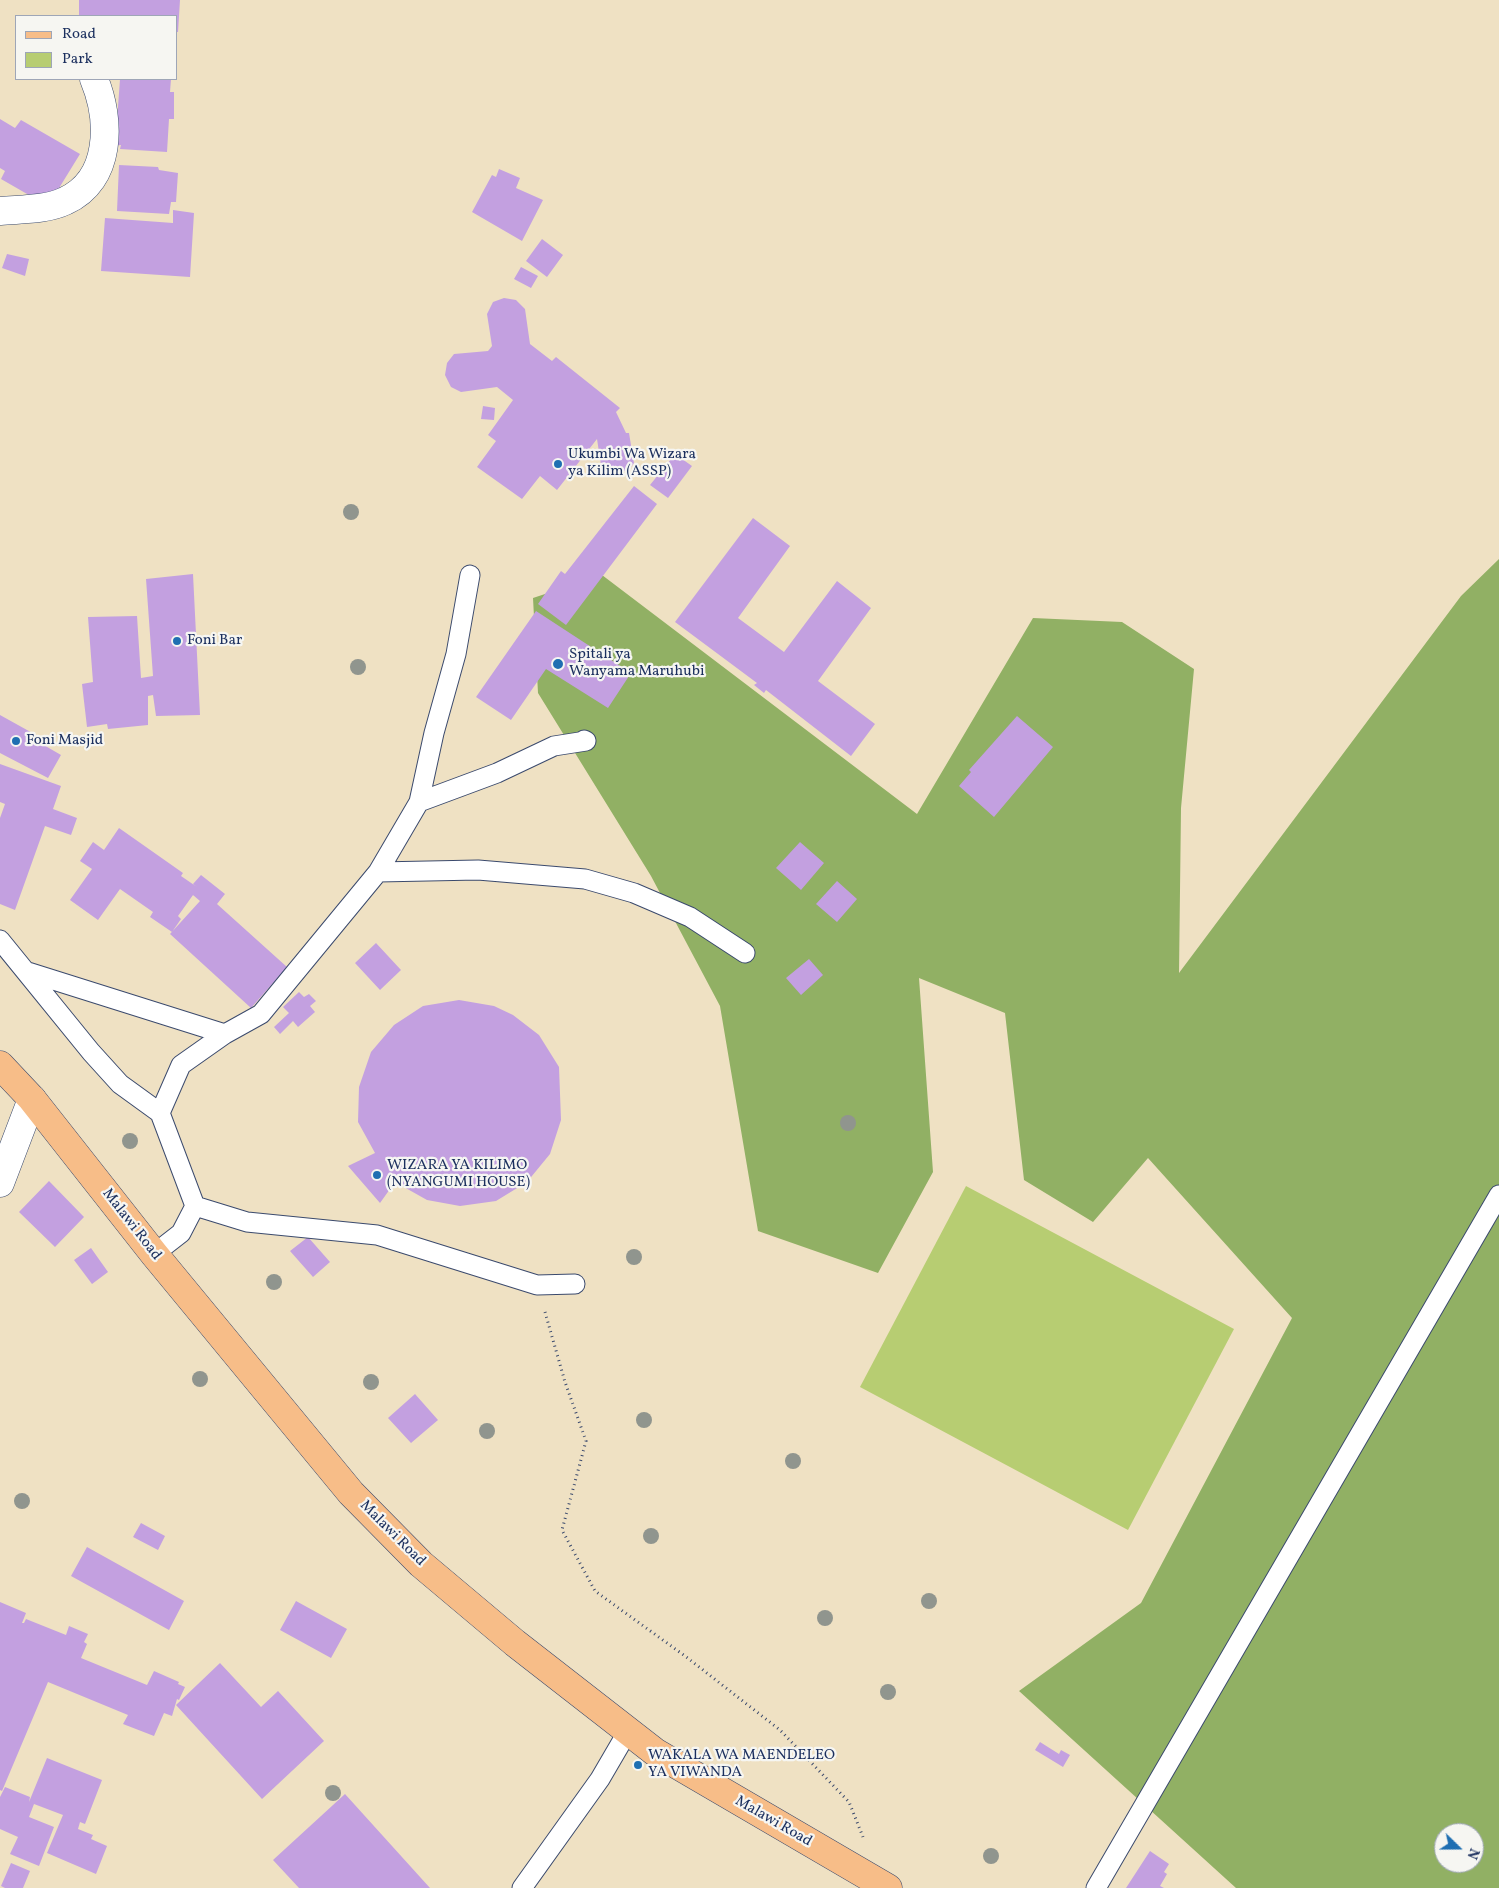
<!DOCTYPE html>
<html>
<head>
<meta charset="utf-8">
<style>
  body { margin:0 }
  #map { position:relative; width:1499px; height:1888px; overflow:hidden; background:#efe1c3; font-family:Vollkorn,serif }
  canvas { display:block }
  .legend { position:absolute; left:15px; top:15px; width:162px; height:65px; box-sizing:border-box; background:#f6f6f2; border:1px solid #9ea6b7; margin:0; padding:6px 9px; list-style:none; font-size:15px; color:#1b2f5e }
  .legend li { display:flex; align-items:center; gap:10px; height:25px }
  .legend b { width:25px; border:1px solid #9ea6b7 }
  .north { position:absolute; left:1434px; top:1823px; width:50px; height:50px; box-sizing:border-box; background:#f6f6f2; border:1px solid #9ea6b7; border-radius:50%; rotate:112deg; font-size:14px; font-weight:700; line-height:20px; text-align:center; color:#1b2f5e }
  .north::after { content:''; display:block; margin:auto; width:18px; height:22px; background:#1f6fb2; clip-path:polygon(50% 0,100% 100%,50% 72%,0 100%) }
</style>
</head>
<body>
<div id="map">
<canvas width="1499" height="1888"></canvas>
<ul class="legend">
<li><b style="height:6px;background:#f7bd88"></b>Road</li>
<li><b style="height:14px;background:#b7cd72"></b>Park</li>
</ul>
<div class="north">N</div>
</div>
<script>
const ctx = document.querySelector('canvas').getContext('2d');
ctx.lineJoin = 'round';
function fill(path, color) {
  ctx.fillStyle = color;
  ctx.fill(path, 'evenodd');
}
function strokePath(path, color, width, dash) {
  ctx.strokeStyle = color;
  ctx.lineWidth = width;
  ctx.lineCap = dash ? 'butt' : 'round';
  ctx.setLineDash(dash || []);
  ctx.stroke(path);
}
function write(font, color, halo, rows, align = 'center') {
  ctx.font = font + ' Vollkorn,serif';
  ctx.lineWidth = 4.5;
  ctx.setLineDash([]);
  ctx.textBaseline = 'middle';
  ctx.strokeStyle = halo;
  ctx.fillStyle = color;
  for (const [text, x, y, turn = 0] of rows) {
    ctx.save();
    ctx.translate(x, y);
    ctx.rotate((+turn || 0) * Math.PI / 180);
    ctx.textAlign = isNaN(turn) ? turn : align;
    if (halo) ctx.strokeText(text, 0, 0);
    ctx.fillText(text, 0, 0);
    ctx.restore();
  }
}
const green = new Path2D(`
  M 966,1186 L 1234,1329 L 1128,1530 L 860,1387 Z`);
const forest = new Path2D(`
  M 1499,559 L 1499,1888 L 1236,1888 L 1019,1691 L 1141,1603 L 1292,1318 L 1148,1158 L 1093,1222 L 1024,1180 L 1005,1013 L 919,978 L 933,1172 L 878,1273 L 758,1231 L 720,1006 L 651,876 L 538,693 L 533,598 L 602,575 L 917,814 L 1033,618 L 1122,622 L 1194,669 L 1181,808 L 1179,973 L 1461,596 ZM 1444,1833 L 1474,1833 L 1474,1863 L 1444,1863 Z`);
const building = new Path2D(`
  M 79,0 L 180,0 L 178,32 L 176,32 L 176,16 L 79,16 Z
  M 120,79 L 171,79 L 170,92 L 174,92 L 174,119 L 169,119 L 167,152 L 120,149 L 121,145 L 112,146 L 117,121 Z
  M 0,119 L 15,128 L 21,120 L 80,154 L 48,206 L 1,179 L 5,171 L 0,168 Z
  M 119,165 L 158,167 L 159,170 L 178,173 L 176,202 L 171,202 L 169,214 L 117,211 Z
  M 499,169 L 520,178 L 516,188 L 543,200 L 522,241 L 472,212 L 492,175 L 496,177 Z
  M 173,210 L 194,213 L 190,277 L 101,271 L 105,218 L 173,223 Z
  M 542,239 L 563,255 L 547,277 L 526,261 Z
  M 7,254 L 29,259 L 25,276 L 2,268 Z
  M 521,267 L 538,276 L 531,288 L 514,279 Z
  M 504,298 L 516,300 L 525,309 L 530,344 L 552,361 L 556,357 L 620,408 L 616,412 L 626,433 L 629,433 L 634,463 L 629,470 L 614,473 L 608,473 L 601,465 L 597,439 L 557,490 L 540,476 L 522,499 L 477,467 L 496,441 L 488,435 L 513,400 L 497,387 L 461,392 L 451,387 L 445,375 L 447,363 L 454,354 L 488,351 L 492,346 L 487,314 L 493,302 Z
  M 483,406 L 495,408 L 494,420 L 481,419 Z
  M 675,454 L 692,466 L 668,498 L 650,485 Z
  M 634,486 L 657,504 L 566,625 L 538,604 L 561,571 L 565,574 Z
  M 753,518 L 790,546 L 738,618 L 784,652 L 837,581 L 871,608 L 818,681 L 875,724 L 851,756 L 766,690 L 764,693 L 754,685 L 757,683 L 675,622 Z
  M 193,574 L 200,715 L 156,716 L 153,695 L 148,696 L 148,725 L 108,729 L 107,724 L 87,727 L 82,684 L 93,682 L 88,617 L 137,616 L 141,678 L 153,676 L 146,579 Z
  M 536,611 L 631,673 L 608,708 L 546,669 L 511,720 L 476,697 Z
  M 0,715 L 45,740 L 42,744 L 61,755 L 48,778 L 0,753 Z
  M 1017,716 L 1053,747 L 994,817 L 959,786 L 971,772 L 969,770 Z
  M 0,764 L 61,786 L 53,809 L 77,818 L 71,835 L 45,826 L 15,910 L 0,904 L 0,818 L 5,804 L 0,802 Z
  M 119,828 L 183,873 L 181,876 L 197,887 L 193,884 L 201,875 L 225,894 L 217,904 L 287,967 L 251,1008 L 170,934 L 200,901 L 193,895 L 198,888 L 178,916 L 181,919 L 172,932 L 150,917 L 153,912 L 120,889 L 98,920 L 70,900 L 92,869 L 80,861 L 93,842 L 104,850 Z
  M 800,842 L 824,863 L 801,890 L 776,868 Z
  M 837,881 L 857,899 L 837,922 L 816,904 Z
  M 376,943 L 401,970 L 380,990 L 355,963 Z
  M 809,959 L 823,975 L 801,995 L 786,978 Z
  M 299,992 L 304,997 L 309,994 L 316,1001 L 310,1006 L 315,1012 L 298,1027 L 293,1021 L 280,1034 L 274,1027 L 289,1013 L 283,1007 Z
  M 459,1000 L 494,1006 L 513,1015 L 539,1035 L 559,1067 L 561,1120 L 550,1154 L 527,1182 L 496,1201 L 460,1206 L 427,1200 L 395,1182 L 380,1203 L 348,1166 L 375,1153 L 358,1122 L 359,1087 L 371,1052 L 394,1025 L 423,1006 Z
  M 49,1181 L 84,1217 L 55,1247 L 19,1212 Z
  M 308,1237 L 330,1262 L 313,1277 L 290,1251 Z
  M 91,1248 L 108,1272 L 92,1284 L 74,1260 Z
  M 415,1394 L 438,1420 L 411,1443 L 388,1418 Z
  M 141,1523 L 165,1536 L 158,1550 L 133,1537 Z
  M 87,1547 L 184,1601 L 169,1630 L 71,1576 Z
  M 296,1601 L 347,1629 L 331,1658 L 280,1630 Z
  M 0,1602 L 26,1613 L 22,1623 L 24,1623 L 26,1619 L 66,1635 L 69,1626 L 88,1634 L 84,1642 L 87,1644 L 81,1658 L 147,1685 L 154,1671 L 179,1682 L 178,1684 L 185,1687 L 179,1700 L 177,1699 L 172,1716 L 164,1713 L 154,1736 L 123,1724 L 128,1715 L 48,1682 L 2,1791 L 0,1790 Z
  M 220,1663 L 261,1707 L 278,1691 L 324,1741 L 262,1799 L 176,1705 Z
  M 1040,1742 L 1059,1754 L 1061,1750 L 1070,1755 L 1063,1767 L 1035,1750 Z
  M 47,1758 L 102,1780 L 85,1824 L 80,1822 L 78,1829 L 93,1835 L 91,1839 L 107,1846 L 96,1874 L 47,1853 L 63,1815 L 34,1804 L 29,1817 L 54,1827 L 39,1866 L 10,1854 L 18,1837 L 0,1829 L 0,1797 L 5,1787 L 30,1797 L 29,1802 Z
  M 345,1794 L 430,1888 L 299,1888 L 273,1860 Z
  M 1150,1851 L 1169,1864 L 1164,1872 L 1167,1874 L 1160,1886 L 1164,1888 L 1126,1888 Z
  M 11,1863 L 30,1871 L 23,1888 L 5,1888 L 1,1886 Z`);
const path = new Path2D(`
  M 545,1312 L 565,1382 L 586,1441 L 562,1530 L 595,1591 L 685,1656 L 780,1730 L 849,1802 L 863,1837`);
const lane = new Path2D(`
  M 419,802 L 434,733 L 456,654 L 470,575
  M 378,872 L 478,870 L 585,879 L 634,893 L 690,917 L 745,953
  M 0,940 L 91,1052 L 120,1084 L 160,1113
  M 28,972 L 225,1034
  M 195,1206 L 247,1222 L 377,1235 L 537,1285 L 575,1284
  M 154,1254 L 181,1233 L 195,1206 L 160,1113 L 181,1065 L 225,1034 L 261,1014 L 378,872 L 419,802 L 497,773 L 554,746 L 586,741 L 584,740
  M 522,1888 L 600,1779 L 628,1731
  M 1096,1888 L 1499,1195`);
const street = new Path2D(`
  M 0,211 C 21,209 46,210 65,201 C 112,180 111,120 94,79
  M 0,1183 L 32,1099`);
const primary = new Path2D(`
  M 0,1065 L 32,1099 L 154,1254 L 351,1493 L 421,1564 L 515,1643 L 655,1752 L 888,1888`);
const trees = [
  [351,512],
  [358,667],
  [848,1123],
  [130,1141],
  [634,1257],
  [274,1282],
  [200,1379],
  [371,1382],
  [644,1420],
  [487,1431],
  [793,1461],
  [22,1501],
  [651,1536],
  [929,1601],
  [825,1618],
  [888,1692],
  [333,1793],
  [991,1856]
];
const markers = [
  [558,464,5,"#1f6fb2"],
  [177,641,5,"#1f6fb2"],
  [558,664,6,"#1f6fb2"],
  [16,741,5,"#1f6fb2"],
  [377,1175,5,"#1f6fb2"],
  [638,1765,5,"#1f6fb2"]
];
const poiNames = [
  ["Ukumbi Wa Wizara",568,455],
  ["ya Kilim (ASSP)",568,472],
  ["Foni Bar",187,641],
  ["Spitali ya",569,655],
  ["Wanyama Maruhubi",569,672],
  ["Foni Masjid",26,741],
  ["WIZARA YA KILIMO",387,1166],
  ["(NYANGUMI HOUSE)",387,1183],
  ["WAKALA WA MAENDELEO",648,1756],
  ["YA VIWANDA",648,1773]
];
const streetNames = [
  ["Malawi Road",131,1225,52],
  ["Malawi Road",392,1534,45],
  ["Malawi Road",773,1822,30]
];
fill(green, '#b7cd72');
fill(forest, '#91b064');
fill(building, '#c3a0e0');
strokePath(lane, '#3b4a6d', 21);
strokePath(street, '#3b4a6d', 29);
strokePath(primary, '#3b4a6d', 29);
strokePath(path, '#3b4a6d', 3, [1, 4]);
strokePath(lane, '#fff', 19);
strokePath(street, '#fff', 28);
strokePath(primary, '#f7bd88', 28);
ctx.fillStyle = '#90958e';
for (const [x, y] of trees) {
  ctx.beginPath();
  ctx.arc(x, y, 8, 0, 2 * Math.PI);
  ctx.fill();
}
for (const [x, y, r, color] of markers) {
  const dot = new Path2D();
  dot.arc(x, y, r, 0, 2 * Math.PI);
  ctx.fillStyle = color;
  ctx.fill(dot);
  strokePath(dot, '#f6f6f2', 2);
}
write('15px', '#1b2f5e', '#f6f6f2', poiNames, 'left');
write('15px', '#1b2f5e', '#f6f6f2', streetNames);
</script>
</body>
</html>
